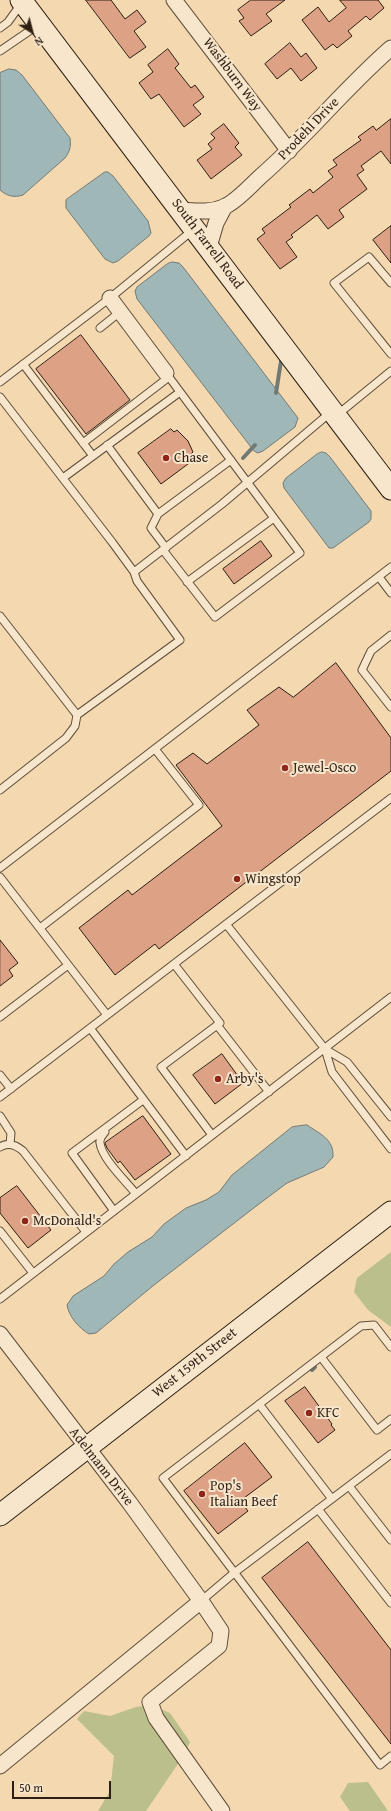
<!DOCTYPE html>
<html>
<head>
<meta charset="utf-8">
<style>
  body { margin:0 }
  #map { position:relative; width:391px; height:1811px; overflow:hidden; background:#f3d8b0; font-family:"Gentium Book Plus",serif }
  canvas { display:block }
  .north { position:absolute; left:12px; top:12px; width:40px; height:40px; -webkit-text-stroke:3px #f7e6cc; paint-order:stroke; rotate:144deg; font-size:11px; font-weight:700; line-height:16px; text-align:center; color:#2d1f13 }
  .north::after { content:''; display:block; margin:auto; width:14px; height:18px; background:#2d1f13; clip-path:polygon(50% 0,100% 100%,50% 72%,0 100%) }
  .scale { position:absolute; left:12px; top:1781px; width:99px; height:18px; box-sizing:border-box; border:2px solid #2d1f13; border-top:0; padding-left:5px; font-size:12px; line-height:14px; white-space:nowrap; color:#2d1f13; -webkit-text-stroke:3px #f7e6cc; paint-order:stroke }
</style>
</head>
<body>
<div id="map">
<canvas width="391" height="1811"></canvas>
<div class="north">N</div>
<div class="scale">50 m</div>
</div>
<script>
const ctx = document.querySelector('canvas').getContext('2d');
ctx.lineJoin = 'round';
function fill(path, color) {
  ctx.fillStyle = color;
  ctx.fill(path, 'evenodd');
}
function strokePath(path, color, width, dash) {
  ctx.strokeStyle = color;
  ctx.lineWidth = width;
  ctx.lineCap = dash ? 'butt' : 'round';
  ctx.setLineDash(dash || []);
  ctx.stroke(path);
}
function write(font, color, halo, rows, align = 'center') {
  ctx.font = font + ' "Gentium Book Plus",serif';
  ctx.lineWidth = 4;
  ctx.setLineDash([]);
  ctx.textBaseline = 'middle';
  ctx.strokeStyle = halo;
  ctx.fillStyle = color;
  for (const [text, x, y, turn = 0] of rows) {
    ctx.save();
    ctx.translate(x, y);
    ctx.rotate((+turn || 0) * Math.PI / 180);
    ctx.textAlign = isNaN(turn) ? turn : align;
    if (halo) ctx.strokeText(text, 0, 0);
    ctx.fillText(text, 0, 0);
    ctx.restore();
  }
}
const green = new Path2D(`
  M 391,1252 L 391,1327 L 368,1310 L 354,1292 L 357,1278 Z
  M 151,1705 L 170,1713 L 190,1742 L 184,1755 L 146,1811 L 98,1811 L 110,1791 L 114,1756 L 77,1719 L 84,1711 L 110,1716 L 136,1707 Z
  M 368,1782 L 388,1811 L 350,1811 L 340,1797 L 348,1783 Z`);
const water = new Path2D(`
  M 9,69 L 16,70 L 22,75 L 70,138 C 71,147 70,151 65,158 L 23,195 C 14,198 7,196 0,190 L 0,73 Z
  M 105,172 L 108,172 L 113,176 L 148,221 L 151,233 L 149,236 L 118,261 L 113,263 L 105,259 L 66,208 L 66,200 Z
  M 172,262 L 179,263 L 183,267 L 298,418 L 295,427 L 263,451 L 258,453 L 254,451 L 137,299 L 135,291 L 137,287 L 167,264 Z
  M 322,452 L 326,453 L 330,457 L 371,511 L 371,519 L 369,522 L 333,548 L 329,548 L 284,488 L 283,483 L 286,478 L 317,454 Z
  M 307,1125 C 320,1134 334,1139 333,1157 L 324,1167 L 287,1183 L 255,1207 L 154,1285 L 96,1333 L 89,1334 C 79,1328 69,1317 67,1305 L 73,1296 L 104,1276 L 114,1264 L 128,1252 L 152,1237 L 164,1224 L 186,1208 L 206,1200 L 219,1192 L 232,1175 L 292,1127 Z`);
const stream = new Path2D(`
  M 276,393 L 281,361
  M 243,458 L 255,445
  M 312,1370 L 315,1367`);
const building = new Path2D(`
  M 86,0 L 111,0 L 125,19 L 137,10 L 146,22 L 134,31 L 146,47 L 130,58 Z
  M 251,0 L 285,0 L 266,14 L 272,21 L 251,36 L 239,21 L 244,18 L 238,10 Z
  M 340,0 L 378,0 L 384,8 L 370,20 L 366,16 L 348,31 L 352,36 L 337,48 L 333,44 L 325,50 L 302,20 L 318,7 L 329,22 L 346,8 Z
  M 290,43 L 301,57 L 306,53 L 317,68 L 301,81 L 291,68 L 277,79 L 265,64 Z
  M 168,49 L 179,64 L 175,68 L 191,88 L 195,85 L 204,97 L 193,105 L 201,114 L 184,127 L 159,94 L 151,99 L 139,83 L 153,72 L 148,65 Z
  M 391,119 L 391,164 L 381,151 L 361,166 L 364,170 L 357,175 L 367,189 L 339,210 L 344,217 L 328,229 L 317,215 L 291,235 L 293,237 L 286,242 L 297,257 L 280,269 L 257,239 L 265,233 L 262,229 L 291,207 L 289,205 L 310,189 L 313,193 L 333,177 L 328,171 L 337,165 L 333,160 L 361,140 L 358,137 L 373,126 L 376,130 Z
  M 224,124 L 239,143 L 235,147 L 242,155 L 211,179 L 197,160 L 212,149 L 208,144 L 215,138 L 211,134 Z
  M 391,226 L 391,263 L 373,240 Z
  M 81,335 L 130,400 L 86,434 L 36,369 Z
  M 171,429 L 174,432 L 177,430 L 188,441 L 193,452 L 189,456 L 192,461 L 161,484 L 138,453 Z
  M 261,541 L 272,556 L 234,584 L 223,569 Z
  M 336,663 L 391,738 L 391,771 L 159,949 L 155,944 L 115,975 L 79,928 L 128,890 L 132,895 L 222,826 L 176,765 L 193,753 L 207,764 L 259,725 L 247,710 L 279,687 L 293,697 Z
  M 0,940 L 18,963 L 9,970 L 13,976 L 0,986 Z
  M 222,1054 L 243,1083 L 215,1104 L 193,1075 Z
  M 143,1116 L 171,1154 L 135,1180 L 120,1161 L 118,1163 L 107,1148 L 105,1143 Z
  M 17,1186 L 51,1230 L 28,1248 L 0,1213 L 0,1198 Z
  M 305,1387 L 332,1424 L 331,1425 L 335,1430 L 318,1443 L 285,1401 Z
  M 245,1443 L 272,1477 L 240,1501 L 248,1511 L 218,1534 L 184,1491 Z
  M 308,1542 L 391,1650 L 391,1744 L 262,1578 Z`);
const lane = new Path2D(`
  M 0,28 L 8,22 L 21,4
  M 0,51 L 38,25
  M 391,283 L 369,257 L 334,283 L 391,354
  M 100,328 L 120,312
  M 23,364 L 93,456
  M 0,382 L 110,298 L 193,230
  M 0,397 L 112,542 L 134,572 L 137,581 L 180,640 L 77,715 L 75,726 L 66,738 L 0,790
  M 337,415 L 391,371
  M 83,443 L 169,377
  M 107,445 L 158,514
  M 63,478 L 180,392
  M 166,548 L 151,528 L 158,514 L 231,460
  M 163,550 L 215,617 L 300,553 L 166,373
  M 134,572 L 222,504 L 331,412
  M 379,577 L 391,593
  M 187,582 L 274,518
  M 0,616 L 77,715
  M 391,635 L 371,651 L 362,670 L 391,707
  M 0,868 L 391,567
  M 0,877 L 107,1015
  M 226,924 L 325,1049 L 332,1072 L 391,1149
  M 40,928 L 199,805 L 155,749
  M 174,964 L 220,1023 L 161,1067 L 212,1135
  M 0,1017 L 68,965
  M 217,1025 L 269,1092
  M 90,1028 L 186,1156
  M 325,1049 L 347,1062 L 391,1117
  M 0,1075 L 11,1089
  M 0,1097 L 391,798
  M 0,1116 L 11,1133 L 10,1144
  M 105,1132 C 102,1136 99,1138 100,1143 C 102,1159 126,1181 136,1194
  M 0,1147 C 8,1142 16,1145 23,1151 L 86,1232
  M 114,1211 L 72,1153 L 143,1100
  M 0,1231 L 33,1273
  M 0,1299 L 391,997
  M 391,1347 L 374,1325 L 361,1326 L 163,1478 L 380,1765 L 391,1756
  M 321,1357 L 377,1430 L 391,1419
  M 259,1404 L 332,1499
  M 349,1486 L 391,1540
  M 318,1509 L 391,1603
  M 201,1601 L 234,1573 L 391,1454`);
const street = new Path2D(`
  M 174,0 L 289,151
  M 182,210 C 196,211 210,213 224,207 C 237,201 250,186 261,176 C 307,136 345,88 391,48
  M 209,247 L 216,223 L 225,206
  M 110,298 L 166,373
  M 0,1334 L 129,1502 L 201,1601 L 221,1631 L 219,1646 L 150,1702 L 156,1718 L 222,1811
  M 0,1766 L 201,1601`);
const secondary = new Path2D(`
  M 21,0 L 391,489
  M 0,1515 L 391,1212`);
const markers = [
  [166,458,4,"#8f2418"],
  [285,768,4,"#8f2418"],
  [237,879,4,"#8f2418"],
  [218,1079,4,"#8f2418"],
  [25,1221,4,"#8f2418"],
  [309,1413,4,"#8f2418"],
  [202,1494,4,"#8f2418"]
];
const streetNames = [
  ["Washburn Way",232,75,53],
  ["Prodehl Drive",309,129,-46],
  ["South Farrell Road",207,244,53],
  ["West 159th Street",195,1363,-38],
  ["Adelmann Drive",101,1467,52]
];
const poiNames = [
  ["Chase",174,458],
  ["Jewel-Osco",293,768],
  ["Wingstop",245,879],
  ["Arby's",226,1079],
  ["McDonald's",33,1221],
  ["KFC",317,1413],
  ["Pop's",210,1486],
  ["Italian Beef",210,1502]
];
fill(green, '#bbbf8b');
fill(water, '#a0b7b7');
strokePath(water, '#727a75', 1);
strokePath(stream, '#727a75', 4);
fill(building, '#dda186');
strokePath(building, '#2d1f13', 1);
strokePath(lane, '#5e4d3a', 9);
strokePath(street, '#5e4d3a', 17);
strokePath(secondary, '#2d1f13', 23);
strokePath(lane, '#f7e6cc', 7);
strokePath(street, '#f7e6cc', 15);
strokePath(secondary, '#f7e6cc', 21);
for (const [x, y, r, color] of markers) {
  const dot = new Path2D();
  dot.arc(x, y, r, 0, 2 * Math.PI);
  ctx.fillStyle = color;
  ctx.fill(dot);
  strokePath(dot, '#f7e6cc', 1.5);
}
write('14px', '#2d1f13', '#f7e6cc', streetNames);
write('14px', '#2d1f13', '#f7e6cc', poiNames, 'left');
</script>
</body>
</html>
